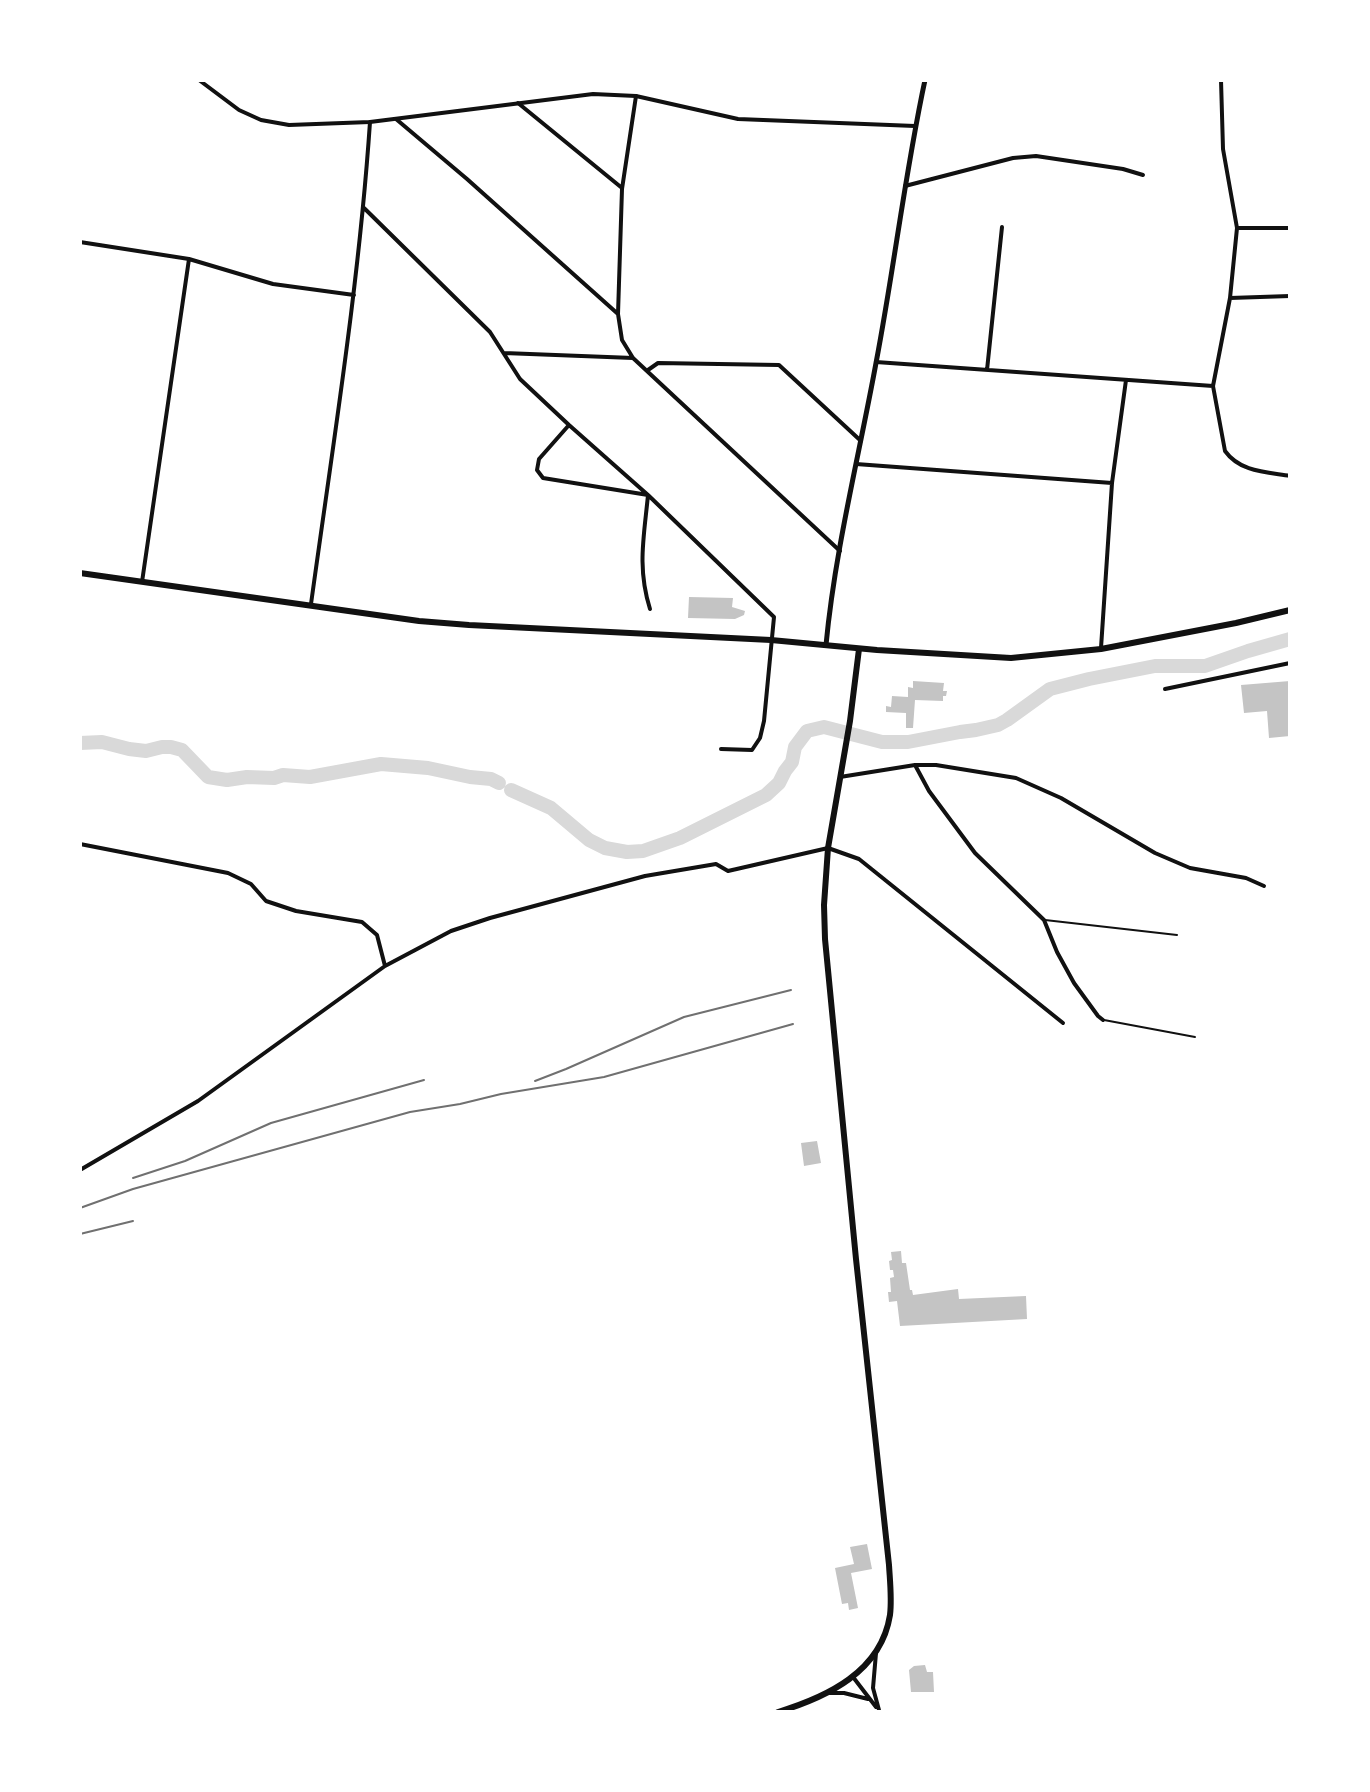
<!DOCTYPE html>
<html>
<head>
<meta charset="utf-8">
<style>
  body { margin:0 }
  #map { position:relative; width:1370px; height:1792px; overflow:hidden; background:#fff; font-family:"IBM Plex Serif",serif }
  canvas { display:block }
  .frame { position:absolute; inset:0; border:82px solid #fff; pointer-events:none }
</style>
</head>
<body>
<div id="map">
<canvas width="1370" height="1792"></canvas>
<div class="frame"></div>
</div>
<script>
const ctx = document.querySelector('canvas').getContext('2d');
ctx.lineJoin = 'round';
function strokePath(path, color, width, dash) {
  ctx.strokeStyle = color;
  ctx.lineWidth = width;
  ctx.lineCap = dash ? 'butt' : 'round';
  ctx.setLineDash(dash || []);
  ctx.stroke(path);
}
function fill(path, color) {
  ctx.fillStyle = color;
  ctx.fill(path, 'evenodd');
}
const river = new Path2D(`
  M 80,743 L 102,742 L 129,749 L 146,751 L 162,747 L 171,747 L 182,750 L 208,777 L 227,780 L 247,777 L 274,778 L 283,775 L 310,777 L 381,764 L 428,768 L 470,777 L 491,779 L 499,783
  M 511,790 L 551,808 L 589,840 L 605,848 L 627,852 L 643,851 L 680,838 L 766,795 L 779,783 L 785,771 L 792,762 L 795,747 L 807,731 L 824,727 L 882,742 L 908,742 L 960,732 L 976,730 L 998,725 L 1007,720 L 1050,689 L 1089,679 L 1155,666 L 1205,666 L 1248,651 L 1290,639`);
const building = new Path2D(`
  M 689,597 L 733,598 L 732,607 L 745,611 L 744,615 L 735,619 L 688,618 Z
  M 913,681 L 944,683 L 943,691 L 947,691 L 946,696 L 943,696 L 943,701 L 915,700 L 913,728 L 906,728 L 906,713 L 886,712 L 886,706 L 891,707 L 892,696 L 908,697 L 908,687 L 913,688 Z
  M 1290,681 L 1290,736 L 1269,738 L 1267,711 L 1244,713 L 1241,685 Z
  M 817,1141 L 821,1163 L 804,1166 L 801,1143 Z
  M 901,1251 L 902,1263 L 906,1263 L 910,1290 L 912,1290 L 913,1295 L 958,1289 L 959,1299 L 1026,1296 L 1027,1319 L 900,1326 L 897,1301 L 889,1302 L 888,1292 L 891,1292 L 890,1278 L 894,1277 L 893,1270 L 890,1270 L 889,1261 L 892,1260 L 891,1252 Z
  M 867,1544 L 872,1569 L 851,1573 L 858,1608 L 849,1610 L 848,1603 L 842,1604 L 835,1568 L 854,1564 L 850,1547 Z
  M 925,1665 L 927,1672 L 933,1672 L 934,1692 L 911,1692 L 909,1670 L 914,1666 Z`);
const service = new Path2D(`
  M 1045,920 L 1177,935
  M 1104,1020 L 1195,1037`);
const minor = new Path2D(`
  M 1221,80 L 1223,149 L 1237,228 L 1230,298 L 1213,386 L 1225,451 C 1240,472 1266,472 1290,476
  M 80,83 L 80,80
  M 518,103 L 622,188
  M 396,119 L 467,179 L 618,314 L 622,340 L 633,358 L 840,551
  M 905,186 L 1013,158 L 1036,156 L 1123,169 L 1143,175
  M 364,208 L 490,332 L 520,379 L 569,425 L 648,495 L 774,617 L 764,721 L 760,738 L 752,750 L 721,749
  M 1237,228 L 1290,228
  M 80,242 L 189,259 L 273,284 L 354,295
  M 1230,298 L 1290,296
  M 618,314 L 622,189 L 636,96
  M 504,353 L 633,358
  M 876,362 L 1213,386
  M 648,370 L 658,363 L 779,365 L 861,441
  M 987,370 L 1002,227
  M 569,425 L 539,459 L 537,470 L 543,478 L 648,495 C 644,537 637,567 650,609
  M 856,464 L 1112,483
  M 142,582 L 189,259
  M 311,604 C 333,444 359,284 370,122
  M 1101,648 L 1112,483 L 1126,380
  M 1165,689 L 1290,663
  M 915,765 L 929,791 L 975,853 L 1044,920 L 1057,952 L 1074,983 L 1098,1016 L 1103,1020
  M 840,777 L 915,765 L 936,765 L 1016,778 L 1061,798 L 1155,853 L 1190,868 L 1246,878 L 1264,886
  M 80,844 L 228,873 L 251,884 L 266,901 L 296,911 L 362,922 L 377,935 L 385,966
  M 80,1170 L 198,1101 L 385,966 L 451,931 L 490,918 L 645,876 L 716,864 L 728,871 L 828,848 L 859,859 L 1063,1023`);
const tertiary = new Path2D(`
  M 199,80 L 239,110 L 261,120 L 289,125 L 370,122 L 593,94 L 636,96 L 738,119 L 915,126
  M 876,1653 L 873,1688 L 879,1710
  M 853,1677 L 876,1707
  M 830,1693 L 844,1693 L 868,1699`);
const secondary = new Path2D(`
  M 826,645 C 835,550 859,456 876,363 C 894,269 905,173 925,80`);
const primary = new Path2D(`
  M 778,1712 C 827,1697 881,1672 890,1615 C 892,1599 890,1582 889,1565 L 856,1259 L 825,939 L 824,905 L 828,848 L 850,721 L 859,649`);
const trunk = new Path2D(`
  M 80,573 L 419,621 L 469,625 L 771,640 L 877,650 L 1011,658 L 1101,649 L 1236,623 L 1290,610`);
const rail = new Path2D(`
  M 535,1081 L 566,1069 L 684,1017 L 791,990
  M 133,1178 L 185,1161 L 271,1123 L 424,1080
  M 80,1208 L 133,1189 L 410,1112 L 460,1104 L 501,1094 L 604,1077 L 793,1024
  M 80,1234 L 133,1221`);
strokePath(river, '#d9d9d9', 14);
fill(building, '#c4c4c4');
strokePath(service, '#111', 2);
strokePath(minor, '#111', 4);
strokePath(tertiary, '#111', 4);
strokePath(secondary, '#111', 5);
strokePath(primary, '#111', 6);
strokePath(trunk, '#111', 6);
strokePath(rail, '#707070', 2);
</script>
</body>
</html>
